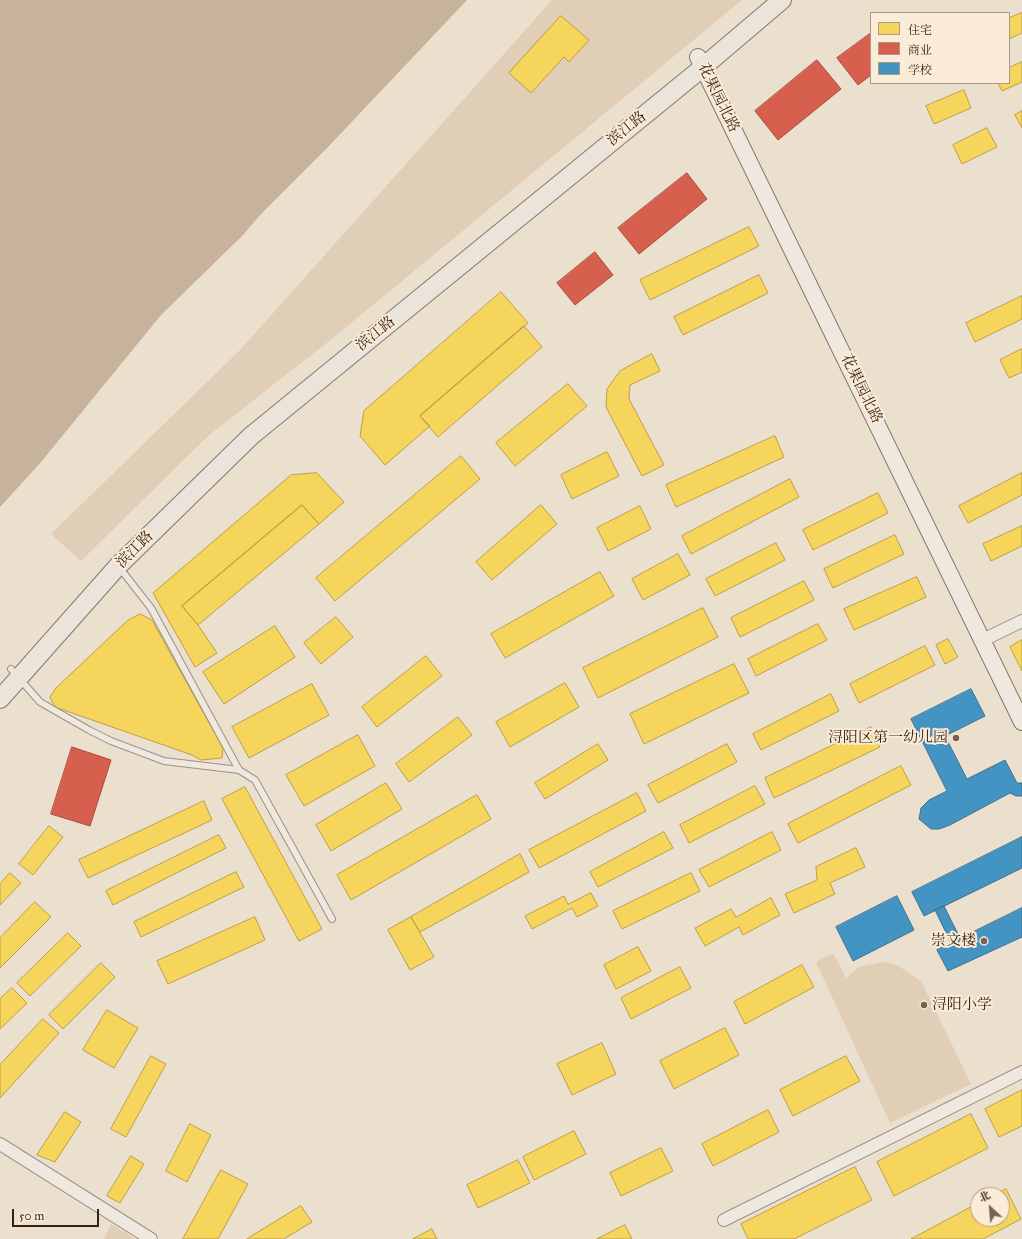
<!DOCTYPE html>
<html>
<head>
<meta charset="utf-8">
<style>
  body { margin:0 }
  #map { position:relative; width:1022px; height:1239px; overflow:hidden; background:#ebdfce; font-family:"IM FELL Great Primer","Noto Serif SC",serif }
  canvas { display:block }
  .legend { position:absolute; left:870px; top:12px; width:140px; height:72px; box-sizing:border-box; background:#faecd7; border:1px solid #ac9a89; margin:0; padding:5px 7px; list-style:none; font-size:12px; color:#381e13 }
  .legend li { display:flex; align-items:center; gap:8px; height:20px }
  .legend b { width:20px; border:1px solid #ac9a89 }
  .north { position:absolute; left:970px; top:1187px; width:40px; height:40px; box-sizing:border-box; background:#faecd7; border:1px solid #ac9a89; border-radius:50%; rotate:334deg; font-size:11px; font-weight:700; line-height:16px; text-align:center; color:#381e13 }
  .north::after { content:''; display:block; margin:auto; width:14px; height:18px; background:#776254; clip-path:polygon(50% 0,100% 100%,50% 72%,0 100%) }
  .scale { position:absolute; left:12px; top:1209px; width:87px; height:18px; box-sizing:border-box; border:2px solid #381e13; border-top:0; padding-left:5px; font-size:12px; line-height:14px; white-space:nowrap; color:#381e13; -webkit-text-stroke:3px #faecd7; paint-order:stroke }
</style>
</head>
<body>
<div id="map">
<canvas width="1022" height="1239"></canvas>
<ul class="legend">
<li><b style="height:11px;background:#f6d55c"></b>住宅</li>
<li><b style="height:11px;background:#d6604d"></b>商业</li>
<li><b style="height:11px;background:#4393c3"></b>学校</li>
</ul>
<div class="north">北</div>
<div class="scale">50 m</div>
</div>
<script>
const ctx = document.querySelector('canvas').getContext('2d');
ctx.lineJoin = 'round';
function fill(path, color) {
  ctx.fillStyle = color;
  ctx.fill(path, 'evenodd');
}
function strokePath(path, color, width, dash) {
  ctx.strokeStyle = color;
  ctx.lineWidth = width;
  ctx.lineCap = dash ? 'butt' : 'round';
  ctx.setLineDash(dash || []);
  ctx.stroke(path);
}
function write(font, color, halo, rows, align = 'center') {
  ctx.font = font + ' "IM FELL Great Primer","Noto Serif SC",serif';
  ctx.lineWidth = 4;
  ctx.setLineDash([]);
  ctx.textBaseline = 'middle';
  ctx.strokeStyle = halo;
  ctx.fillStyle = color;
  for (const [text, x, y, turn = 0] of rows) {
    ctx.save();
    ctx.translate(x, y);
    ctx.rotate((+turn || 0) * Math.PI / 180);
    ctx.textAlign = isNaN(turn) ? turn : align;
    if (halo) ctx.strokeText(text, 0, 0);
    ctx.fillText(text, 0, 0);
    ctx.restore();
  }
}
const green = new Path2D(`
  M 552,0 L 742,0 L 333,338 L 209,435 L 81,561 L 51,534 L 242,348 Z
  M 833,953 L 846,978 L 859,967 L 883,962 L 897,965 L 921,981 L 971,1084 L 890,1123 L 816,962 Z
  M 111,1224 L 135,1239 L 104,1239 Z`);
const water = new Path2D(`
  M 0,0 L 467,0 L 328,147 L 262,213 L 242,236 L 161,315 L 41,462 L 0,507 Z`);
const homes = new Path2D(`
  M 1022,13 L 1022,33 L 1009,39 L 1009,18 Z
  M 561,16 L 589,40 L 569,62 L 564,57 L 531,93 L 509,73 Z
  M 1022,62 L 1022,82 L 1002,91 L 998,83 L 1009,83 L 1009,68 Z
  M 964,90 L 971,108 L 934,124 L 926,106 Z
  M 1022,111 L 1022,128 L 1015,115 Z
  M 987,128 L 997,147 L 962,164 L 953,145 Z
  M 749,227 L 759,246 L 650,300 L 640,280 Z
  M 759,275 L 768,293 L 683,335 L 674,317 Z
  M 501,292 L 528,323 L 420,416 L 430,426 L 385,465 L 360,436 L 364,411 Z
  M 1022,296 L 1022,319 L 975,342 L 966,323 Z
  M 524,326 L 542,347 L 438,437 L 420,416 Z
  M 1022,349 L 1022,372 L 1009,378 L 1000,360 Z
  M 652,354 L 660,371 L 630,385 L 629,399 L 664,465 L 642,476 L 606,407 L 607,389 L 620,371 Z
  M 568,384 L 587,406 L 515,466 L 496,443 Z
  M 775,436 L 784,457 L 676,507 L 666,485 Z
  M 607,452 L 619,476 L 572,499 L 561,475 Z
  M 461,456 L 480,479 L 335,601 L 316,578 Z
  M 317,473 L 344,502 L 319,524 L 302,505 L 182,606 L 198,625 L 217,653 L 195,667 L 153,593 L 291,475 Z
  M 1022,473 L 1022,495 L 968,523 L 959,506 Z
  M 790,479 L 799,497 L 691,554 L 682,536 Z
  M 878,493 L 888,513 L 813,550 L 803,530 Z
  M 302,505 L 319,524 L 198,625 L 182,606 Z
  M 541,505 L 557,524 L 492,580 L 476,562 Z
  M 640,506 L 651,529 L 608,551 L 597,528 Z
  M 1022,526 L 1022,546 L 991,561 L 983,544 Z
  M 895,535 L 904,554 L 833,588 L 824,569 Z
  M 776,543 L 785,560 L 715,596 L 706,579 Z
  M 678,554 L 690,575 L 643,600 L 632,579 Z
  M 600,572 L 614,596 L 505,658 L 491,634 Z
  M 917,577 L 926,597 L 854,630 L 844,609 Z
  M 804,581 L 814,600 L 740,637 L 731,618 Z
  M 703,608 L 718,637 L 598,698 L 583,668 Z
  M 140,614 L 152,620 L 223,748 L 222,758 L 201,760 L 192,755 L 55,707 L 50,697 L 56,688 L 127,621 Z
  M 336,617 L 353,637 L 321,664 L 304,643 Z
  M 818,624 L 827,640 L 756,676 L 748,659 Z
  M 275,626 L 295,657 L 224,704 L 203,672 Z
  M 948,639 L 958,657 L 945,664 L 936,645 Z
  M 1022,640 L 1022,671 L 1010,647 Z
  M 925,646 L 935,665 L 859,703 L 850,684 Z
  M 426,656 L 442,676 L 377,727 L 362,707 Z
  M 734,664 L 749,693 L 644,744 L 630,714 Z
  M 565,683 L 579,707 L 510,747 L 496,722 Z
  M 312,684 L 329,715 L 249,758 L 232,727 Z
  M 831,694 L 839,711 L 761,750 L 753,734 Z
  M 458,717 L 472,735 L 409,782 L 396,764 Z
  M 871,727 L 880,747 L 774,798 L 765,778 Z
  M 358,735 L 375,766 L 304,806 L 286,775 Z
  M 598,744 L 608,760 L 545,799 L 535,783 Z
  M 727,744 L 737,762 L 658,803 L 648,785 Z
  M 901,766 L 911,785 L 798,843 L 788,824 Z
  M 386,783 L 402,809 L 331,851 L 316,825 Z
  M 755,786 L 765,804 L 689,843 L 680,825 Z
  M 245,787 L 322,929 L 299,941 L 222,799 Z
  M 637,793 L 646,811 L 539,868 L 529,850 Z
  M 477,795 L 491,819 L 351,900 L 337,875 Z
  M 204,801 L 212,820 L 88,878 L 79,860 Z
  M 49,826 L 63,837 L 33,875 L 19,864 Z
  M 664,832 L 673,848 L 598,887 L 590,872 Z
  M 772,832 L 781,850 L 709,887 L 699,870 Z
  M 219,835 L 226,848 L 113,905 L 106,891 Z
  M 856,848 L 865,867 L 830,883 L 835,894 L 794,913 L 785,894 L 817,880 L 816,867 Z
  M 520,854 L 529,872 L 420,932 L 411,917 Z
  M 236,872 L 244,887 L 141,937 L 134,922 Z
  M 10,873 L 21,883 L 0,905 L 0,884 Z
  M 691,873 L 700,891 L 622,929 L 613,911 Z
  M 591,893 L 598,906 L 577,917 L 572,908 L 532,929 L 525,916 L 564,896 L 568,904 Z
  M 771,898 L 780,915 L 743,935 L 739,927 L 705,946 L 695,928 L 731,909 L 736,917 Z
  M 35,902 L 51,917 L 0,968 L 0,938 Z
  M 255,917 L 265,940 L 168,984 L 157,961 Z
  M 411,917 L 434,957 L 410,970 L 388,930 Z
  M 68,933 L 81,946 L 30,996 L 17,983 Z
  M 638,947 L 651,971 L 616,989 L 604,965 Z
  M 101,963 L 115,977 L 63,1029 L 49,1015 Z
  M 802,965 L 814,987 L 745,1024 L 734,1002 Z
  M 680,967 L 691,988 L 631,1019 L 621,998 Z
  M 12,988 L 27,1003 L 0,1029 L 0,999 Z
  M 107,1010 L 138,1028 L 114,1068 L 83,1050 Z
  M 43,1019 L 59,1033 L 0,1098 L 0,1065 Z
  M 725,1028 L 739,1055 L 674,1089 L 660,1061 Z
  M 602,1043 L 616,1074 L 572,1095 L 557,1064 Z
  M 151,1056 L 166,1064 L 126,1137 L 111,1129 Z
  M 846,1056 L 860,1081 L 793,1116 L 780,1090 Z
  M 1022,1090 L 1022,1126 L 999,1137 L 985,1109 Z
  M 768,1110 L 779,1132 L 713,1166 L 702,1144 Z
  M 65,1112 L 81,1122 L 55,1162 L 37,1155 Z
  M 971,1114 L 988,1148 L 894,1196 L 877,1162 Z
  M 190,1124 L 211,1135 L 187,1182 L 166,1171 Z
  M 574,1131 L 586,1154 L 534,1180 L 523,1157 Z
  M 661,1148 L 673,1171 L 621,1196 L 610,1173 Z
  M 131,1156 L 144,1164 L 120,1203 L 107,1196 Z
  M 518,1160 L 530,1183 L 478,1208 L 467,1185 Z
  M 855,1167 L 872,1200 L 794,1239 L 748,1239 L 741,1224 Z
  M 221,1170 L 248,1184 L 218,1239 L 183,1239 Z
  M 1006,1189 L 1021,1219 L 983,1239 L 911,1239 L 978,1203 L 978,1219 L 1002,1219 L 1002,1195 L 994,1195 Z
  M 301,1206 L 312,1222 L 284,1239 L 247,1239 Z
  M 625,1225 L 632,1239 L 597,1239 Z
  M 432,1229 L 437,1239 L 413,1239 Z`);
const shops = new Path2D(`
  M 871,33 L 871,75 L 858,85 L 837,58 Z
  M 817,60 L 841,89 L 778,140 L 755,111 Z
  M 687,173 L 707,199 L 639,254 L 618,228 Z
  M 595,252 L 613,275 L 575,305 L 557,283 Z
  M 72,747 L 111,760 L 90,826 L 51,814 Z`);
const schools = new Path2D(`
  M 971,689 L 985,716 L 945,736 L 967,779 L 1005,760 L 1017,783 L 1022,783 L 1022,796 L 1016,796 L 1010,793 L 950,825 L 939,829 L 931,829 L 919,819 L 921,808 L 929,800 L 947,791 L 911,719 Z
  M 1022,837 L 1022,868 L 924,916 L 912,892 Z
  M 897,896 L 914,930 L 853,961 L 836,927 Z
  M 944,906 L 960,938 L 951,943 L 935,910 Z
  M 1022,908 L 1022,937 L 948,971 L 937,950 Z`);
const lane = new Path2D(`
  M 119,567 L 151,608 L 239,770
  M 11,669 L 40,702 L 89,730 L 111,741 L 164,761 L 239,770 L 255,780 L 332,919`);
const street = new Path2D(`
  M 983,640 L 1022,621
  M 0,1144 L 151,1239
  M 724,1220 L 1022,1072`);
const secondary = new Path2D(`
  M 698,57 L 1022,722`);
const primary = new Path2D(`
  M 0,699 L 118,566 L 251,436 L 696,73 L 782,0`);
const markers = [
  [956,738,4,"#776254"],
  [984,941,4,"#776254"],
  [924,1005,4,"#776254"]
];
const streetNames = [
  ["花果园北路",718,98,64],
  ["滨江路",627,129,-39],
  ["滨江路",376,334,-39],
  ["花果园北路",861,389,64],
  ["滨江路",135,550,-45]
];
const poiNames = [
  ["浔阳区第一幼儿园",948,738],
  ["崇文楼",976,941],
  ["浔阳小学",932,1005,"left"]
];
fill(green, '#e0ceb6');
fill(water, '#c7b29c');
fill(homes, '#f6d55c');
strokePath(homes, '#bd9e46', 1);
fill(shops, '#d6604d');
strokePath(shops, '#a74c3c', 1);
fill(schools, '#4393c3');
strokePath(schools, '#40708e', 1);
strokePath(lane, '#9b9186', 8);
strokePath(street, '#9b9186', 14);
strokePath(secondary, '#82786e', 18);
strokePath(primary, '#82786e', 20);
strokePath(lane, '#eee8df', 6);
strokePath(street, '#eee8df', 12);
strokePath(secondary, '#eee8df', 16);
strokePath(primary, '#ebe4da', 18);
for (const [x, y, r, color] of markers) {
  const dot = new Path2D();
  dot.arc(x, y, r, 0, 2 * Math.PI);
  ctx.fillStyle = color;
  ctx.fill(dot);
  strokePath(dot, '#faecd7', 1.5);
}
write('15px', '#381e13', '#faecd7', streetNames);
write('15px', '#381e13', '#faecd7', poiNames, 'right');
</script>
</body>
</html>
